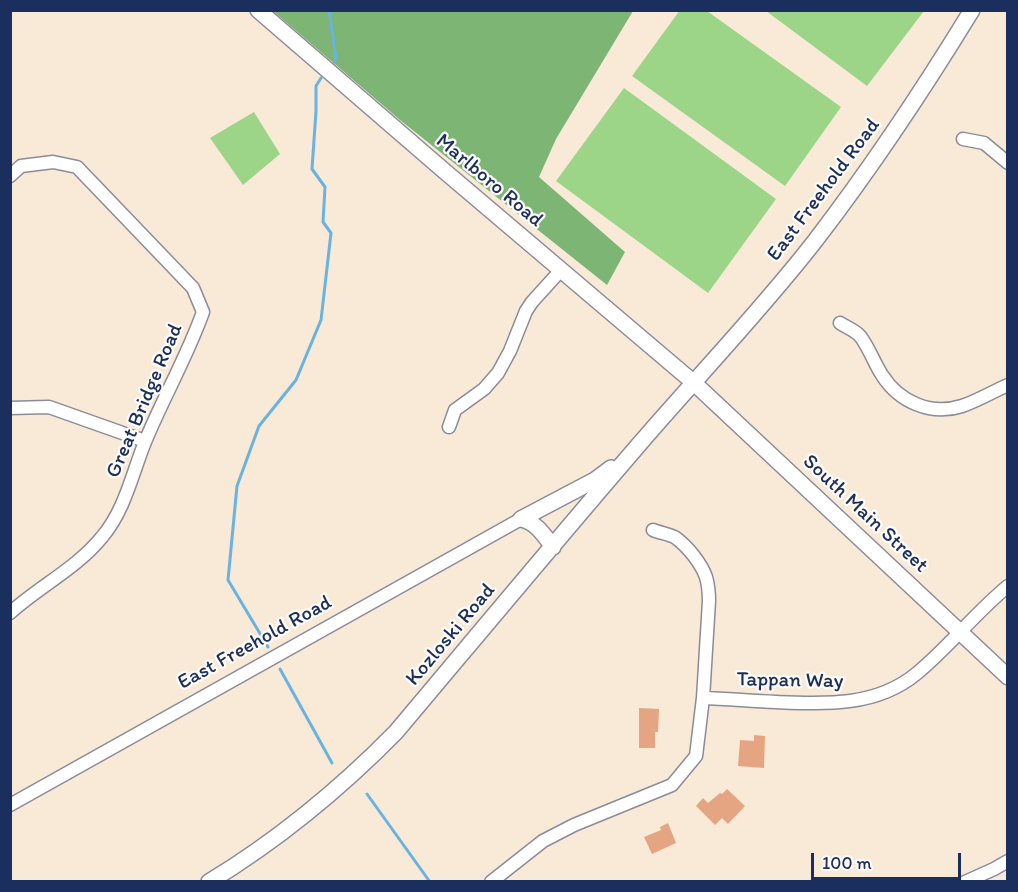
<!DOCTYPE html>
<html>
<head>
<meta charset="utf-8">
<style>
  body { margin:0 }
  #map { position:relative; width:1018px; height:892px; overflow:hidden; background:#f8ead7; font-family:Itim,sans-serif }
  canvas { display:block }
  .frame { position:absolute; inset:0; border:12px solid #1b2f5e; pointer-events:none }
  .scale { position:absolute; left:811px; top:853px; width:150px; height:27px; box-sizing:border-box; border:3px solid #1b2f5e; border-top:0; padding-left:8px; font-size:18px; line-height:21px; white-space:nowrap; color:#1b2f5e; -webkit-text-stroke:4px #fdfcf7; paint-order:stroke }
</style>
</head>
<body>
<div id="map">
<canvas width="1018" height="892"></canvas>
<div class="frame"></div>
<div class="scale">100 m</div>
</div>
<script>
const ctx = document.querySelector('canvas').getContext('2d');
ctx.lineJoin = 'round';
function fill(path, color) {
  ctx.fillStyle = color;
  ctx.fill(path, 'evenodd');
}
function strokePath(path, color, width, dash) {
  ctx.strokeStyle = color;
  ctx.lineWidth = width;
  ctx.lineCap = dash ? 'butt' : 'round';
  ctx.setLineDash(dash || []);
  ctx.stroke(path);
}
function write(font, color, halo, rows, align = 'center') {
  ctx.font = font + ' Itim,sans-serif';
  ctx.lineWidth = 4.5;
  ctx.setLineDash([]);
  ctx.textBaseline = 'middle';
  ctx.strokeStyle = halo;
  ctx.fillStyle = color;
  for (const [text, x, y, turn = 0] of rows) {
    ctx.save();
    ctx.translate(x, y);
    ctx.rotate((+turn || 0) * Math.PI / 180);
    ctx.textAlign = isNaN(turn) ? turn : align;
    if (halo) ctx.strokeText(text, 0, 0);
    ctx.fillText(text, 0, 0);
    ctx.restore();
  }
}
const green = new Path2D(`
  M 680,10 L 707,11 L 841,107 L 785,186 L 632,76 Z
  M 766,11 L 924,11 L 867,86 Z
  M 624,88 L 776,199 L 708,293 L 556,181 Z
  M 254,112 L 280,154 L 243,185 L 210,138 Z`);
const forest = new Path2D(`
  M 273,11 L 633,11 L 556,139 L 539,177 L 625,252 L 607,285 L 400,120 Z`);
const stream = new Path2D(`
  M 329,10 L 336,59 L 334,62
  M 268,647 L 228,580 L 237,486 L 259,426 L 296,380 L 321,320 L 331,233 L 323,222 L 325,187 L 312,169 L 316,111 L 316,86 L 321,78
  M 280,669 L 332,763
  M 367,794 L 430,882`);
const building = new Path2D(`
  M 639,708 L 659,709 L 658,732 L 655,732 L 655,748 L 639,748 Z
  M 754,735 L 765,736 L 764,768 L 738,766 L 740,740 L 754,741 Z
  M 727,789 L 745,806 L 728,824 L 722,818 L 715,825 L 696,806 L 703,798 L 708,803 L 720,793 L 722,794 Z
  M 668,823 L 676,843 L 652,854 L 644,837 L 661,830 L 660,827 Z`);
const minor = new Path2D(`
  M 963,139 L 984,143 L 1008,163
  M 10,176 L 21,166 L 53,162 L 77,167 L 193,288 L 203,312 C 187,357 163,398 145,442 C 132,474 125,510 102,537 C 77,568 40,586 10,613
  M 840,323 C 846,327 854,330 859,335 C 867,343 875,365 882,375 C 899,402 931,416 962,406 C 977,401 992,392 1008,385
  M 10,408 L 49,407 L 145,441
  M 449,427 L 455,410 L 484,389 L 498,373 L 510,351 L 526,311 L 532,302 L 561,270
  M 703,698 C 728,699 752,701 776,702 C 824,704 876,707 916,674 C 949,647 975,613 1008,586
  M 10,805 L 521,519
  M 491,882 L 543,841 L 574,825 L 672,785 L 696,756 L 703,698 L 709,601 C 709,593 708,584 706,577 C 701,563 688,547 676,538 C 670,534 660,533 653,530
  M 965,882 L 994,869 L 1008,861`);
const major = new Path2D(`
  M 258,10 L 442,169 L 693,382 L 1008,677
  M 521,519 L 595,480 L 611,468
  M 521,519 C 536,522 544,535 553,547
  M 209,882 C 278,840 340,789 396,732 C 476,637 555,542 636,448 C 695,379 759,313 815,241 C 872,167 923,90 972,10`);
const streetNames = [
  ["Marlboro Road",489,181,40],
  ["East Freehold Road",824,190,-53],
  ["Great Bridge Road",145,401,-67],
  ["South Main Street",865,514,43],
  ["Kozloski Road",451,635,-50],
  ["East Freehold Road",255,643,-29],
  ["Tappan Way",790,681,1]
];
fill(green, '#9cd588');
fill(forest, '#7db674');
strokePath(stream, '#68b3e1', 3);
fill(building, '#e5a582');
strokePath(minor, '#8a8c9a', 15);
strokePath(major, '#8a8c9a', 18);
strokePath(minor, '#fff', 12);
strokePath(major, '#fff', 15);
write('21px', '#1b2f5e', '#fdfcf7', streetNames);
</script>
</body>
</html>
